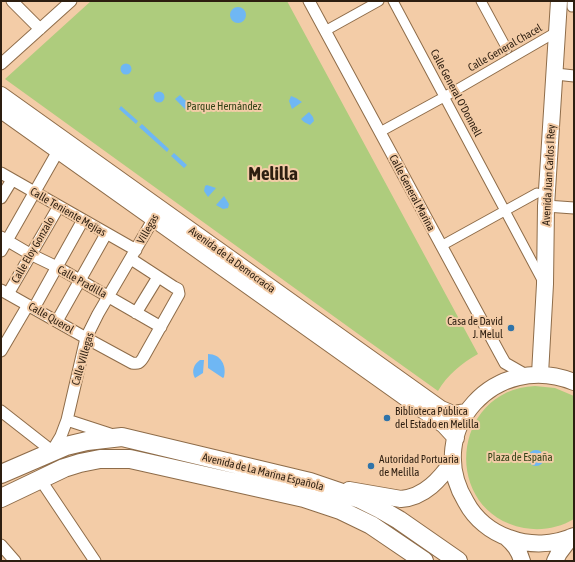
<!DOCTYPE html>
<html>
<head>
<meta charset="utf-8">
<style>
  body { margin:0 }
  #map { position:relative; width:575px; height:562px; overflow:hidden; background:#f3cca7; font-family:"Asap Condensed",sans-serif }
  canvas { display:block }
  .frame { position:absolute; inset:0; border:2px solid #2d1e10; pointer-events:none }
</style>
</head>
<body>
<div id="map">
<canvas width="575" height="562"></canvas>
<div class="frame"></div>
</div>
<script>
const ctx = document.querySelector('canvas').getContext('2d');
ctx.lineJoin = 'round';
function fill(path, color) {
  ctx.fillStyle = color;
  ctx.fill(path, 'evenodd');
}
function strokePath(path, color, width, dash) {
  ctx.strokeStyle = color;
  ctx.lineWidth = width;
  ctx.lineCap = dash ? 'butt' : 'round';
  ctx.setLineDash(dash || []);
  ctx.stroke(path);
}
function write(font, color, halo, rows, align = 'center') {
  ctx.font = font + ' "Asap Condensed",sans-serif';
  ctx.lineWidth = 4;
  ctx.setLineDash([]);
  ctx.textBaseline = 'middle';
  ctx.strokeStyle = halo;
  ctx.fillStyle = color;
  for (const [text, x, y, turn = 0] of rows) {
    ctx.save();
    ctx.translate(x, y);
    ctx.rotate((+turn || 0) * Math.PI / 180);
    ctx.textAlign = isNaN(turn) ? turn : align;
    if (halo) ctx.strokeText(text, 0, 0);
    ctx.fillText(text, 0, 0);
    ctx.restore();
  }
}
const green = new Path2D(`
  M 91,1 L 287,1 L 478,354 C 462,363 447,375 438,391 L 361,336 L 5,79 Z
  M 535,386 L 555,388 L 574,396 L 574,519 C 559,528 541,531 524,528 C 441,512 450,390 535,386 Z`);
const water = new Path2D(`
  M230 15a8 8 0 1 1 16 0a8 8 0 1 1-16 0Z
  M120.5 69a5.5 5.5 0 1 1 11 0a5.5 5.5 0 1 1-11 0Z
  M153.5 97a5.5 5.5 0 1 1 11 0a5.5 5.5 0 1 1-11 0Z
  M 180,95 L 191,106 L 187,111 L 175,99 Z
  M 291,96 L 296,98 L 302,102 L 292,109 L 289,101 Z
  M 121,106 L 138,121 L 136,124 L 119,109 Z
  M 309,112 L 313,117 L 314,121 L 310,125 L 304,122 L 301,119 Z
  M 142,124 L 169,149 L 167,152 L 139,127 Z
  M 174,153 L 187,165 L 184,168 L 171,156 Z
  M 207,185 L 216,188 L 208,197 L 204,191 L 205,186 Z
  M 224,196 L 229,204 L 228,208 L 223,209 L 216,205 Z
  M 208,354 C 221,354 227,366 224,377 L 223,378 L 208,368 Z
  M 200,360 L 204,360 L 203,373 L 195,378 C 191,371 194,364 200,360 Z
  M528 458a8 8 0 1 1 16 0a8 8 0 1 1-16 0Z`);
const pedestrian = new Path2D(`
  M 393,1 L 543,282
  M 481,1 L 507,49
  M 572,1 L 572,7 L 574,6
  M 325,31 L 379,1
  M 380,132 L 444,97 L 558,31
  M 441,246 L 537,193`);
const minor = new Path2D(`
  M 12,1 L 40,29
  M 309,1 L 500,354 L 505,363 L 526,375
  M 1,64 L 71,1
  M 556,74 L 574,76
  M 1,173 L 136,250
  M 1,198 L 12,180
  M 546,206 L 574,208
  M 1,237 L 30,254 L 57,267 L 161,327
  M 1,251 L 58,151
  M 1,290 L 86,338 L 132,363 C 138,364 140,363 143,358 L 179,294 L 178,289 L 174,287 L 131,259
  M 8,294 L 59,206
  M 34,308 L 83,220
  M 136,313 L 158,277
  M 57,321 L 106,234
  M 1,351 L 28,305
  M 1,411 L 52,451 L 61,436 L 67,420 L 86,338 L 98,314 L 157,213
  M 67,420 L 113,435
  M 40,479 L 95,561
  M 1,545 L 15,561`);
const secondary = new Path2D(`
  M 1,95 L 441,409 L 453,414 L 467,412
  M 1,110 L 444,425 L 456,438
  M 540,374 L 545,284 L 546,206 L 559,1
  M 574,382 C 496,350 422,430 466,502 C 475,519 491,532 509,538 C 530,546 554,545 574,536
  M 349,490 L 401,499 C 425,497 440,479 453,461
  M 506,537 C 514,544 519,550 522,561
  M 555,561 L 559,553 L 571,537`);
const primary = new Path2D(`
  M 1,474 L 66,446 L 87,441 L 122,437 L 310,482 L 360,499 L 380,509 L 399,520 L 458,561
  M 1,498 L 64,468 L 80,463 L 100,459 L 130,459 L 304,498 L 340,510 L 371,525 L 424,561`);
const markers = [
  [511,328,4,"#2f73a9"],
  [387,418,4,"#2f73a9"],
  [371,466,4,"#2f73a9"]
];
const streetNames = [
  ["Calle General Chacel",505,48,-30],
  ["Calle General O'Donnell",456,93,62],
  ["Avenida Juan Carlos I Rey",549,175,-87],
  ["Calle General Marina",412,193,62],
  ["Calle Teniente Mejias",68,212,30],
  ["Villegas",148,229,-60],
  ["Calle Eloy Gonzalo",33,250,-60],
  ["Avenida de la Democracia",232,260,36],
  ["Calle Pradilla",82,282,29],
  ["Calle Querol",51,318,30],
  ["Calle Villegas",83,359,-74],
  ["Avenida de La Marina Española",263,472,14]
];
const parkNames = [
  ["Parque Hernández",224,107],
  ["Plaza de España",520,458]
];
const poiNames = [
  ["Casa de David",503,322,"right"],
  ["J. Melul",503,335,"right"],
  ["Biblioteca Pública",395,412],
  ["del Estado en Melilla",395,425],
  ["Autoridad Portuaria",379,460],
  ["de Melilla",379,473]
];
const townNames = [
  ["Melilla",273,174]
];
fill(green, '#aecc7d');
fill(water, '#6fb7f4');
strokePath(pedestrian, '#8e6c49', 11);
strokePath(minor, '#8e6c49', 13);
strokePath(secondary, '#8e6c49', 18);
strokePath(primary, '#8e6c49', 20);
strokePath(pedestrian, '#fff', 9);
strokePath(minor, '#fff', 11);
strokePath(secondary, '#fff', 16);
strokePath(primary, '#fff', 18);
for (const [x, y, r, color] of markers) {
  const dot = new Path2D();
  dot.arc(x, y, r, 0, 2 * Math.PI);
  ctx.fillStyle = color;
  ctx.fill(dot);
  strokePath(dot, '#f3cca7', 1.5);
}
write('11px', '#2d1e10', '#f3cca7', streetNames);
write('11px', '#344318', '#f3cca7', parkNames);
write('11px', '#2d1e10', '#f3cca7', poiNames, 'left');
write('bold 19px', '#2d1e10', '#f3cca7', townNames);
</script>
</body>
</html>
